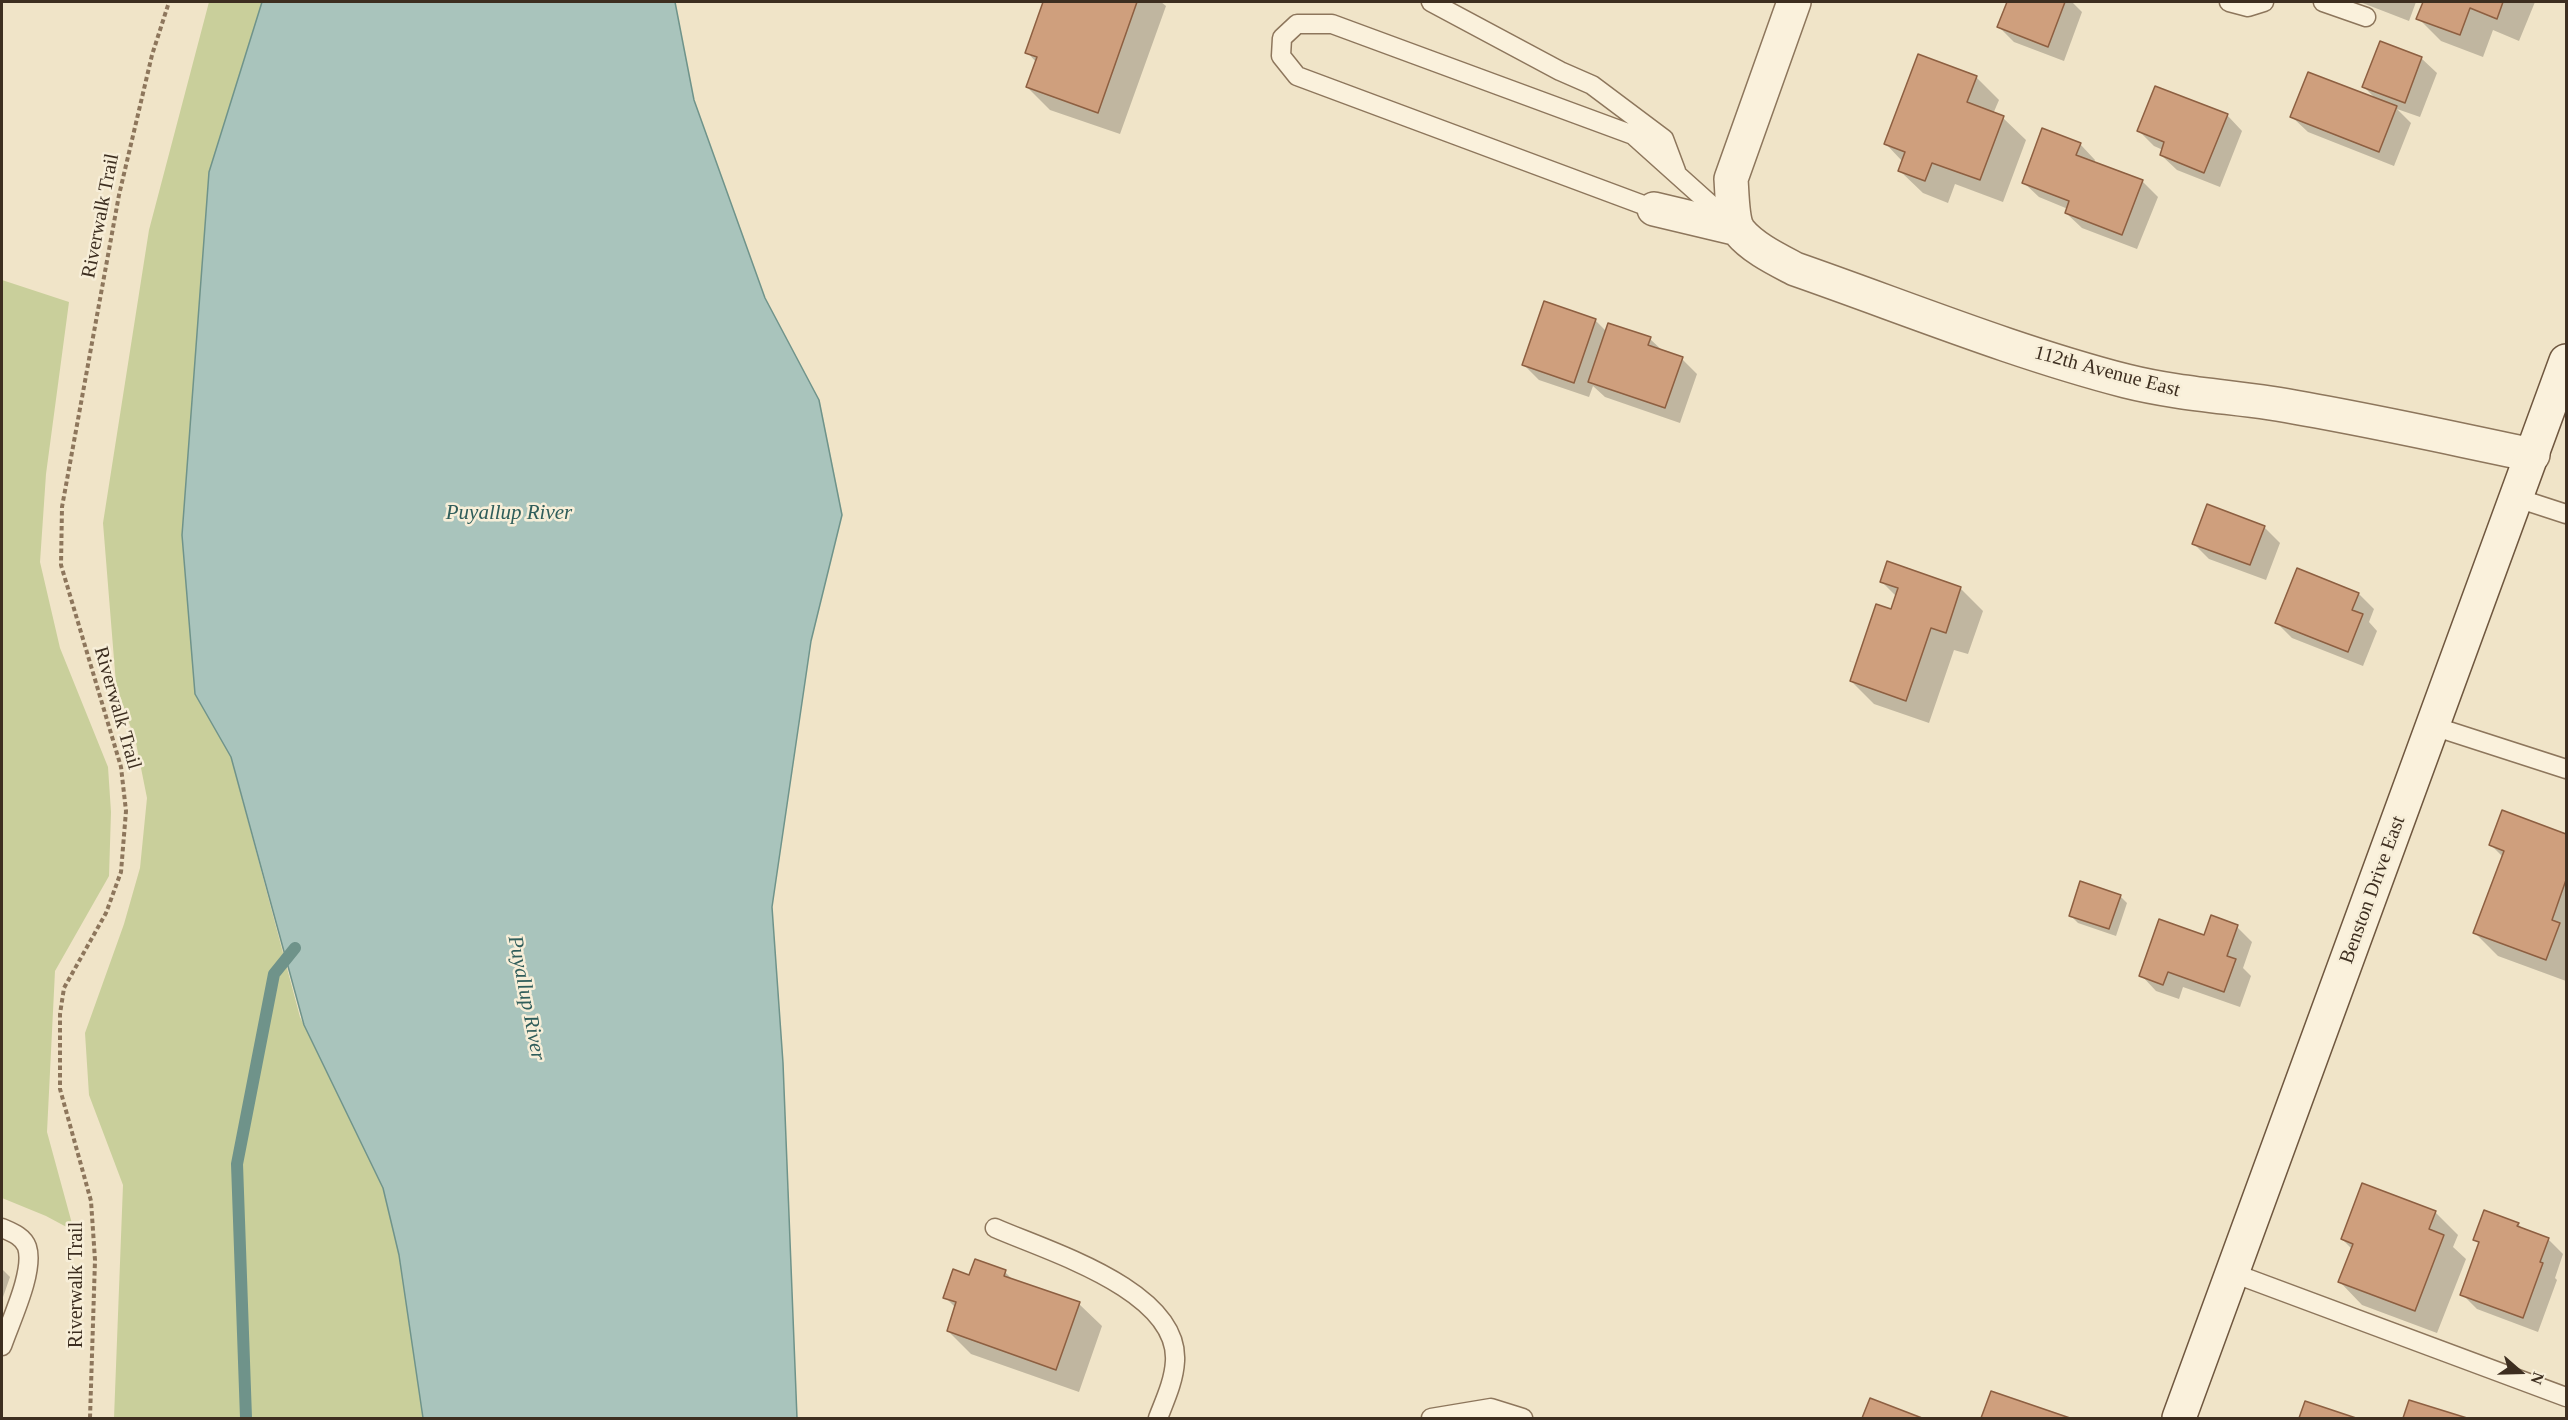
<!DOCTYPE html>
<html>
<head>
<meta charset="utf-8">
<style>
  body { margin:0 }
  #map { position:relative; width:2568px; height:1420px; overflow:hidden; background:#f0e4c8; font-family:"Times New Roman",serif }
  canvas { display:block }
  .frame { position:absolute; inset:0; border:3px solid #3d2e20; pointer-events:none }
  .north { position:absolute; left:2490px; top:1342px; width:60px; height:60px; -webkit-text-stroke:4px #f7eed8; paint-order:stroke; rotate:110deg; font-size:16px; font-weight:700; line-height:24px; text-align:center; color:#3d2e20 }
  .north::after { content:''; display:block; margin:auto; width:21px; height:27px; background:#3d2e20; clip-path:polygon(50% 0,100% 100%,50% 72%,0 100%) }
</style>
</head>
<body>
<div id="map">
<canvas width="2568" height="1420"></canvas>
<div class="frame"></div>
<div class="north">N</div>
</div>
<script>
const ctx = document.querySelector('canvas').getContext('2d');
ctx.lineJoin = 'round';
function fill(path, color) {
  ctx.fillStyle = color;
  ctx.fill(path, 'evenodd');
}
function strokePath(path, color, width, dash) {
  ctx.strokeStyle = color;
  ctx.lineWidth = width;
  ctx.lineCap = dash ? 'butt' : 'round';
  ctx.setLineDash(dash || []);
  ctx.stroke(path);
}
function write(font, color, halo, rows, align = 'center') {
  ctx.font = font + ' "Times New Roman",serif';
  ctx.lineWidth = 5;
  ctx.setLineDash([]);
  ctx.textBaseline = 'middle';
  ctx.strokeStyle = halo;
  ctx.fillStyle = color;
  for (const [text, x, y, turn = 0] of rows) {
    ctx.save();
    ctx.translate(x, y);
    ctx.rotate((+turn || 0) * Math.PI / 180);
    ctx.textAlign = isNaN(turn) ? turn : align;
    if (halo) ctx.strokeText(text, 0, 0);
    ctx.fillText(text, 0, 0);
    ctx.restore();
  }
}
const green = new Path2D(`
  M 209,2 L 262,2 L 209,172 L 195,694 L 231,757 L 300,1017 L 383,1188 L 399,1255 L 423,1418 L 114,1418 L 123,1185 L 89,1095 L 85,1033 L 124,924 L 140,868 L 147,798 L 136,743 L 116,684 L 103,523 L 149,230 Z
  M 2,280 L 69,302 L 46,474 L 40,562 L 60,648 L 108,767 L 111,812 L 109,876 L 55,971 L 47,1132 L 74,1231 L 46,1216 L 2,1198 Z`);
const water = new Path2D(`
  M 262,2 L 675,2 L 694,100 L 765,298 L 819,400 L 842,515 L 811,641 L 772,907 L 783,1063 L 797,1418 L 423,1418 L 399,1255 L 383,1188 L 304,1025 L 231,757 L 195,694 L 182,535 L 209,172 Z`);
const shadow = new Path2D(`
  M 1044,2 L 1161,2 L 1166,6 L 1120,134 L 1050,110 L 1027,87 L 1036,62 L 1027,52 Z
  M 2008,2 L 2072,2 L 2082,12 L 2064,61 L 2014,42 L 1999,27 Z
  M 2360,2 L 2416,2 L 2409,21 Z
  M 2424,2 L 2535,2 L 2519,41 L 2493,30 L 2483,57 L 2441,41 L 2418,18 Z
  M 2421,58 L 2437,73 L 2420,117 L 2397,109 L 2411,123 L 2394,166 L 2308,132 L 2292,117 L 2377,100 L 2364,87 Z
  M 1976,77 L 1999,100 L 1993,114 L 2003,118 L 2026,140 L 2003,202 L 1955,184 L 1948,203 L 1923,193 L 1900,171 L 1903,162 L 1886,144 Z
  M 2227,115 L 2242,131 L 2220,187 L 2177,170 L 2161,155 L 2163,150 L 2154,146 L 2139,131 Z
  M 2080,144 L 2095,160 L 2094,163 L 2142,181 L 2158,197 L 2137,249 L 2082,228 L 2066,213 L 2068,209 L 2039,197 L 2023,182 Z
  M 1595,320 L 1607,332 L 1650,339 L 1664,352 L 1682,359 L 1697,374 L 1680,423 L 1605,397 L 1593,386 L 1589,397 L 1539,380 L 1524,365 Z
  M 2264,527 L 2280,543 L 2266,580 L 2209,559 L 2193,543 Z
  M 2298,570 L 2359,594 L 2374,609 L 2369,622 L 2377,631 L 2363,666 L 2292,638 L 2277,623 Z
  M 1882,582 L 1960,588 L 1983,611 L 1968,654 L 1954,650 L 1929,723 L 1874,704 L 1851,681 L 1892,611 L 1897,597 Z
  M 2503,812 L 2566,835 L 2566,981 L 2498,956 L 2475,933 L 2503,857 L 2491,845 Z
  M 2120,896 L 2127,903 L 2116,936 L 2078,923 L 2070,915 Z
  M 2237,927 L 2252,942 L 2243,968 L 2251,976 L 2240,1007 L 2183,987 L 2179,999 L 2156,991 L 2141,975 L 2205,937 Z
  M 2435,1212 L 2458,1235 L 2453,1247 L 2466,1259 L 2437,1333 L 2362,1305 L 2340,1282 L 2352,1249 L 2342,1239 Z
  M 2518,1224 L 2524,1230 L 2548,1239 L 2563,1254 L 2555,1278 L 2557,1280 L 2538,1332 L 2477,1309 L 2462,1294 L 2480,1245 L 2475,1239 Z
  M 2,1269 L 10,1277 L 2,1300 Z
  M 1005,1272 L 1014,1281 L 1079,1304 L 1102,1326 L 1079,1392 L 971,1354 L 948,1331 L 956,1308 L 945,1297 L 970,1277 Z
  M 1991,1393 L 2066,1418 L 1983,1418 Z
  M 1870,1400 L 1918,1418 L 1863,1418 Z
  M 2410,1402 L 2462,1418 L 2404,1418 Z
  M 2306,1403 L 2351,1418 L 2301,1418 Z`);
const stream = new Path2D(`
  M 246,1418 L 237,1164 L 274,974 L 295,948`);
const building = new Path2D(`
  M 1043,2 L 1137,2 L 1098,113 L 1026,87 L 1037,57 L 1025,53 Z
  M 2007,2 L 2065,2 L 2048,47 L 1997,27 Z
  M 2423,2 L 2503,2 L 2497,19 L 2470,8 L 2460,35 L 2416,19 Z
  M 2380,41 L 2422,57 L 2405,103 L 2362,87 Z
  M 1918,54 L 1977,76 L 1967,102 L 2004,116 L 1980,180 L 1932,163 L 1925,181 L 1898,171 L 1905,152 L 1884,144 Z
  M 2308,72 L 2397,106 L 2379,152 L 2290,117 Z
  M 2155,86 L 2228,114 L 2204,173 L 2160,155 L 2164,142 L 2137,131 Z
  M 2042,128 L 2081,143 L 2076,155 L 2143,180 L 2122,235 L 2065,213 L 2069,201 L 2022,183 Z
  M 1544,301 L 1596,319 L 1574,383 L 1522,365 Z
  M 1608,323 L 1651,337 L 1648,345 L 1683,357 L 1665,408 L 1588,382 Z
  M 2207,504 L 2265,526 L 2250,565 L 2192,544 Z
  M 1887,561 L 1961,587 L 1946,633 L 1931,628 L 1906,701 L 1850,681 L 1876,604 L 1891,609 L 1898,588 L 1880,582 Z
  M 2297,568 L 2359,593 L 2352,610 L 2363,614 L 2348,652 L 2275,623 Z
  M 2502,810 L 2566,834 L 2566,880 L 2552,920 L 2560,923 L 2546,960 L 2473,933 L 2504,851 L 2489,845 Z
  M 2080,881 L 2121,895 L 2109,929 L 2069,916 Z
  M 2211,915 L 2238,925 L 2227,956 L 2236,959 L 2224,992 L 2168,972 L 2163,985 L 2139,976 L 2159,919 L 2204,935 Z
  M 2362,1183 L 2436,1211 L 2429,1229 L 2444,1235 L 2415,1311 L 2338,1282 L 2353,1244 L 2341,1239 Z
  M 2484,1210 L 2519,1223 L 2517,1226 L 2549,1238 L 2540,1262 L 2543,1263 L 2523,1318 L 2460,1295 L 2479,1242 L 2473,1240 Z
  M 975,1259 L 1006,1270 L 1004,1276 L 1080,1302 L 1056,1370 L 947,1331 L 956,1302 L 943,1298 L 953,1269 L 969,1275 Z
  M 1991,1391 L 2070,1418 L 1981,1418 Z
  M 1870,1398 L 1922,1418 L 1862,1418 Z
  M 2409,1400 L 2467,1418 L 2403,1418 Z
  M 2305,1401 L 2356,1418 L 2299,1418 Z`);
const path = new Path2D(`
  M 90,1418 L 95,1260 L 91,1201 L 60,1089 L 60,1014 L 64,988 L 106,913 L 121,872 L 126,811 L 121,767 L 61,565 L 62,507 L 119,195 L 152,55 L 169,2`);
const lane = new Path2D(`
  M 1431,2 L 1560,71 L 1592,85 L 1664,139 L 1676,171
  M 2229,2 L 2248,7 L 2264,2
  M 2323,2 L 2366,17
  M 1654,209 L 1297,76 L 1281,56 L 1282,38 L 1297,24 L 1332,24 L 1633,135 L 1730,222
  M 2517,498 L 2566,514
  M 2433,726 L 2566,769
  M 2,1228 C 11,1232 23,1236 27,1247 C 35,1271 10,1322 2,1346
  M 995,1228 C 1047,1251 1179,1290 1175,1361 C 1174,1381 1165,1400 1158,1418
  M 2233,1273 L 2566,1397
  M 1431,1418 L 1491,1408 L 1523,1418`);
const street = new Path2D(`
  M 1794,2 L 1731,179 C 1732,191 1732,221 1739,231 C 1753,248 1776,259 1795,269 C 1904,307 2014,352 2126,381 C 2174,393 2221,396 2270,403 C 2358,417 2445,437 2533,455
  M 1654,209 L 1738,229`);
const secondary = new Path2D(`
  M 2179,1418 L 2566,361`);
const streetNames = [
  ["Riverwalk Trail",101,216,-79],
  ["112th Avenue East",2107,372,15],
  ["Riverwalk Trail",117,708,74],
  ["Benston Drive East",2373,890,-70],
  ["Riverwalk Trail",77,1285,-90]
];
const waterNames = [
  ["Puyallup River",509,513],
  ["Puyallup River",526,998,79]
];
fill(green, '#c9cf9b');
fill(water, '#a9c4bc');
strokePath(water, '#6f938a', 1.5);
fill(shadow, '#0003');
strokePath(stream, '#6f938a', 12);
fill(building, '#cf9f7d');
strokePath(building, '#8d5f41', 1.5);
strokePath(lane, '#8d765c', 21);
strokePath(street, '#8d765c', 36);
strokePath(secondary, '#6f573f', 36);
strokePath(path, '#8d765c', 4, [4.5, 3]);
strokePath(lane, '#faf1dc', 18);
strokePath(street, '#faf1dc', 33);
strokePath(secondary, '#faf1dc', 33);
write('20px', '#3d2e20', '#f7eed8', streetNames);
write('italic 21px', '#2f5d5a', '#f7eed8', waterNames);
</script>
</body>
</html>
